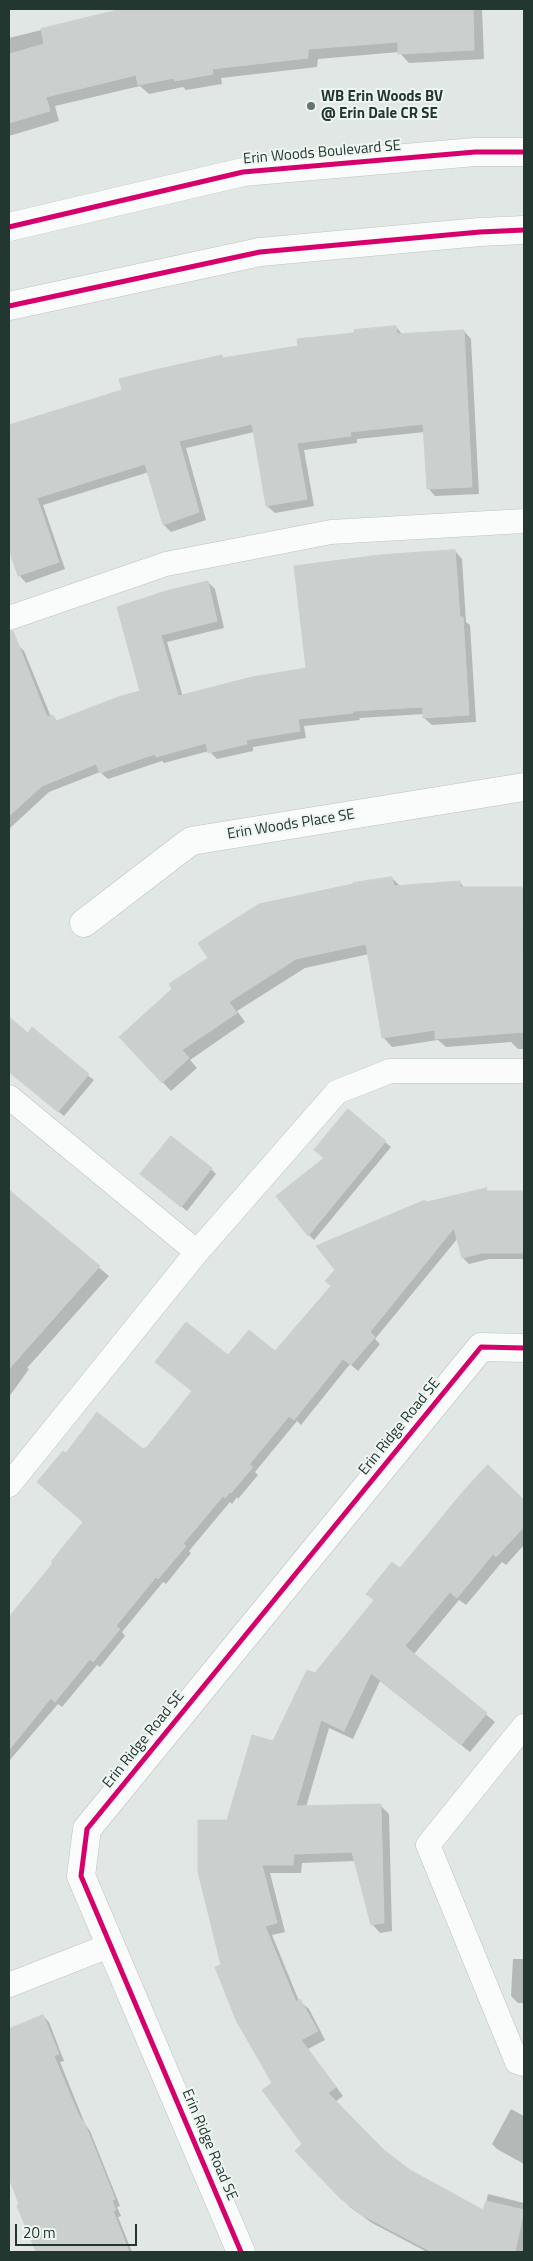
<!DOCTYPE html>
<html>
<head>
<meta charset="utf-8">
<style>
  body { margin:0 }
  #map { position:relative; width:533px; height:2261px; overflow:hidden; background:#e1e7e4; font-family:"Titillium Web",sans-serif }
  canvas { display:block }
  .frame { position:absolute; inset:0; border:10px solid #21372f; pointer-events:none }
  .scale { position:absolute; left:15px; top:2224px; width:122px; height:22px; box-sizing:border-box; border:2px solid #21372f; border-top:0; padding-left:6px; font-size:15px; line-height:18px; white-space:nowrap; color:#21372f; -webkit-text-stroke:4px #eff6f2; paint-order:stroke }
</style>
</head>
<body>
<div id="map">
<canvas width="533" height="2261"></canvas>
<div class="frame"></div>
<div class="scale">20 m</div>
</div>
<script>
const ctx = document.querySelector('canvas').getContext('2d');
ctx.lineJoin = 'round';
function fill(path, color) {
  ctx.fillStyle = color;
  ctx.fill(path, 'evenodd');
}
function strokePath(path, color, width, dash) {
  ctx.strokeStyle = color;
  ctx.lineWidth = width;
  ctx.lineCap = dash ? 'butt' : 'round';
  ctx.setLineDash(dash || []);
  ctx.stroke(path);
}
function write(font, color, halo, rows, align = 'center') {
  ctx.font = font + ' "Titillium Web",sans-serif';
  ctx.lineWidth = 4;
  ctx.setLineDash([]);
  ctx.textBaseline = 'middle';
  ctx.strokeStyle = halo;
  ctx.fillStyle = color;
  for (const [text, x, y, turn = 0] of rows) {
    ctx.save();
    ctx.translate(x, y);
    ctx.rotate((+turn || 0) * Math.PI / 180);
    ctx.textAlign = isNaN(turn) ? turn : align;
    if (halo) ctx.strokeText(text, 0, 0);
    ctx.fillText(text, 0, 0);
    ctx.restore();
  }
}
const shadow = new Path2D(`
  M 127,9 L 482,9 L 484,59 L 409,63 L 399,52 L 318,59 L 317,67 L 221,78 L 222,84 L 186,90 L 183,87 L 149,94 L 140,86 L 55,106 L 59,121 L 9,136 L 9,38 Z
  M 396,327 L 403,335 L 464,331 L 471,339 L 479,494 L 435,496 L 428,488 L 425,432 L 357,439 L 357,443 L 304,450 L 314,506 L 275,513 L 267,506 L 254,432 L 186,448 L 206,520 L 171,532 L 164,525 L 149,472 L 43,505 L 65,569 L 26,583 L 19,575 L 9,547 L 9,426 L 124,391 L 222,357 L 224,359 L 299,347 Z
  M 455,551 L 462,559 L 466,622 L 470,625 L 476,722 L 432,725 L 424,718 L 424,714 L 359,718 L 360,720 L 304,726 L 306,738 L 253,747 L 253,751 L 217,759 L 209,751 L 164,763 L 162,761 L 108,779 L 100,772 L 49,792 L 9,829 L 9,647 L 17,644 L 24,651 L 51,717 L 53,716 L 58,722 L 142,692 L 118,607 L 208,582 L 215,589 L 224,628 L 167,642 L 183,697 L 307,669 Z
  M 392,878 L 401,887 L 459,882 L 466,889 L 524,889 L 524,1049 L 518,1049 L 511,1042 L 446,1047 L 438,1040 L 392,1047 L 383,1037 L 369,954 L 305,968 L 237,1011 L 245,1022 L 190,1060 L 197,1068 L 171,1091 L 121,1037 Z
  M 10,1020 L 94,1080 L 64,1116 L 9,1071 Z
  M 348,1111 L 391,1147 L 314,1240 L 309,1235 L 325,1159 Z
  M 211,1169 L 216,1174 L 187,1211 L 147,1179 Z
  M 486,1189 L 490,1193 L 524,1193 L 524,1259 L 489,1259 L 469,1264 L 463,1258 L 458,1238 L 375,1339 L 380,1344 L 358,1371 L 350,1364 L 301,1425 L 297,1421 L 255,1472 L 258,1475 L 238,1499 L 237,1497 L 232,1504 L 230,1502 L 189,1551 L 191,1553 L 166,1584 L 163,1582 L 122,1632 L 125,1636 L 100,1667 L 97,1665 L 62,1707 L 58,1704 L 9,1761 L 9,1618 L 55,1564 L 84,1523 L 66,1455 L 143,1451 L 147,1448 L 193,1392 L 157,1362 L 276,1353 L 427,1203 Z
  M 9,1192 L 109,1276 L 27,1368 L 29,1369 L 9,1397 Z
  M 488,1467 L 524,1501 L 524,1545 L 506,1565 L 502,1562 L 466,1605 L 459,1600 L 414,1654 L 495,1722 L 470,1752 L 380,1681 L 353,1739 L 329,1728 L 306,1807 L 380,1805 L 389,1814 L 392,1931 L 380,1933 L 372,1924 L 355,1861 L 302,1863 L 301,1873 L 270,1873 L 285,1932 L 272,1935 L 299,2001 L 309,2009 L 325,2040 L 308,2049 L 343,2096 L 335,2102 L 384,2151 L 409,2172 L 484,2212 L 488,2194 L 524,2203 L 524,2252 L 427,2252 L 372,2223 L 350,2207 L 296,2151 L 304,2144 L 274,2084 L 222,1965 L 228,1821 L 315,1675 L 400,1570 Z
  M 513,1959 L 524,1959 L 524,2003 L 518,2003 L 511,1996 Z
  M 43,2016 L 49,2022 L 64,2061 L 60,2062 L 85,2124 L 90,2131 L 120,2206 L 117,2207 L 121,2216 L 118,2217 L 132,2252 L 38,2252 L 18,2206 L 21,2205 L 9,2175 L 9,2030 Z
  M 511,2109 L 524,2116 L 524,2164 L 497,2149 L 492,2144 Z`);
const building = new Path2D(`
  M 122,9 L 473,9 L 474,50 L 398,54 L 398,42 L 308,49 L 308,58 L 212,69 L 213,74 L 175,81 L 174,78 L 138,85 L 136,75 L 46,97 L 50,111 L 9,123 L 9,54 L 44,44 L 41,29 Z
  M 396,326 L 397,334 L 464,330 L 472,487 L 427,489 L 423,424 L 350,432 L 351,436 L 297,443 L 307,499 L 266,506 L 252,424 L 179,441 L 199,512 L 163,525 L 145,464 L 37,498 L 59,562 L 18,576 L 9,550 L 9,425 L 122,390 L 119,379 L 159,369 L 222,355 L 223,358 L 298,346 L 297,339 L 354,333 L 354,330 Z
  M 455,550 L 460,617 L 463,617 L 469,715 L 423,718 L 423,707 L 353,711 L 353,713 L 298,719 L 300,731 L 246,740 L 247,744 L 208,753 L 206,743 L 156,757 L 155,754 L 100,773 L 96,764 L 42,786 L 9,816 L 9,631 L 13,631 L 47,717 L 53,715 L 56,721 L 121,696 L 140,691 L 117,607 L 166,591 L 208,581 L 217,621 L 161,635 L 178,696 L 252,677 L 306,668 L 294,566 L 380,555 Z
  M 392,877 L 394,886 L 460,881 L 460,887 L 522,887 L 524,1032 L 435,1039 L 435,1030 L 382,1038 L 366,944 L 296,959 L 229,1002 L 237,1013 L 182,1050 L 189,1058 L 162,1083 L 119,1037 L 172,989 L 169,984 L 208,958 L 198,943 L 259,904 L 353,884 L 353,883 Z
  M 9,1017 L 28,1033 L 32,1027 L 89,1074 L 58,1112 L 9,1072 Z
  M 348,1109 L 386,1141 L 308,1236 L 276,1196 L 324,1158 L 314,1150 Z
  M 171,1136 L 212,1168 L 181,1207 L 140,1174 Z
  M 487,1188 L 486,1191 L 524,1191 L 524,1253 L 482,1253 L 462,1258 L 454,1228 L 370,1332 L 375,1337 L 351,1365 L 343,1359 L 294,1420 L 289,1416 L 249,1465 L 253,1467 L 231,1493 L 230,1492 L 225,1498 L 223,1496 L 183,1544 L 186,1546 L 158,1579 L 156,1577 L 116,1626 L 120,1629 L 93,1662 L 90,1659 L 55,1702 L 51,1698 L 9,1750 L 9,1617 L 53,1563 L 51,1562 L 83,1522 L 37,1482 L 63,1451 L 66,1453 L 97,1412 L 143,1449 L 147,1447 L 192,1391 L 155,1362 L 186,1322 L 228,1355 L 249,1330 L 275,1351 L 331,1286 L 325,1281 L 335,1270 L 316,1246 L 425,1200 L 426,1202 Z
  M 9,1190 L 100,1266 L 9,1369 Z
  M 488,1465 L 524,1500 L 524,1527 L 496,1557 L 493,1554 L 457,1598 L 450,1592 L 405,1646 L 487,1713 L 461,1745 L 371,1673 L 344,1731 L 321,1720 L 296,1806 L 381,1804 L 384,1923 L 371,1925 L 352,1852 L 294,1854 L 293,1865 L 262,1865 L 277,1923 L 265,1926 L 296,2002 L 300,1999 L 318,2031 L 301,2040 L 336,2087 L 328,2093 L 384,2150 L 410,2170 L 483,2210 L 486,2201 L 524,2210 L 515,2252 L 432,2252 L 362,2215 L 340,2198 L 295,2151 L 302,2144 L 262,2090 L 272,2083 L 236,2020 L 215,1967 L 221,1965 L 198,1872 L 198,1820 L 227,1820 L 252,1735 L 273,1741 L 307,1670 L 315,1673 L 374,1600 L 366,1594 L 392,1562 L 400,1568 L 466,1488 Z
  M 43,2015 L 59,2054 L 54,2056 L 79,2116 L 85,2124 L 115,2199 L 112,2201 L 116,2210 L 113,2211 L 129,2252 L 36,2252 L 17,2206 L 19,2204 L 9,2178 L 9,2029 Z`);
const service = new Path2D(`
  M 9,618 L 166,564 L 331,532 L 524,521
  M 9,1097 L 197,1252
  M 9,1485 L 197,1252 L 337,1092 L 390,1071 L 524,1071
  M 524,1726 L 428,1845 L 517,2062 L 524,2064
  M 9,1985 L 111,1945`);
const minor = new Path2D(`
  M 84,923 L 191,841 L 524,787
  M 241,2252 L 81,1876 L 87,1829 L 481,1347 L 524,1348`);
const tertiary = new Path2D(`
  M 9,227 L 243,172 L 475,152 L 524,152
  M 9,306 L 260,252 L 480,232 L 524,230`);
const cycleway = new Path2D(`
  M 9,227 L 243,172 L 475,152 L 524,152
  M 9,306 L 260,252 L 480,232 L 524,230
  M 241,2252 L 81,1876 L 87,1829 L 481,1347 L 524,1348`);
const markers = [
  [311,106,5,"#64756e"]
];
const poiNames = [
  ["WB Erin Woods BV",321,97],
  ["@ Erin Dale CR SE",321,114]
];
const streetNames = [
  ["Erin Woods Boulevard SE",322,153,-5],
  ["Erin Woods Place SE",291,825,-9],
  ["Erin Ridge Road SE",400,1427,-51],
  ["Erin Ridge Road SE",144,1740,-51],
  ["Erin Ridge Road SE",209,2145,67]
];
fill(shadow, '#0003');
fill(building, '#cbd0ce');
strokePath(building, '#cad0cd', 1);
strokePath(service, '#bec3c1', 25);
strokePath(minor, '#bec3c1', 29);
strokePath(tertiary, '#bec3c1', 29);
strokePath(service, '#fafbfb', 24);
strokePath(minor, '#fafbfb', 28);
strokePath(tertiary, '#fafbfb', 28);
strokePath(cycleway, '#d6006c', 5);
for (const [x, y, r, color] of markers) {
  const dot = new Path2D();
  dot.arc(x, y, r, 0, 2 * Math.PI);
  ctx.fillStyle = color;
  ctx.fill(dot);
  strokePath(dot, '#eff6f2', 2);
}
write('bold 15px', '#21372f', '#eff6f2', poiNames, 'left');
write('15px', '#21372f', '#eff6f2', streetNames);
</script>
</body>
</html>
